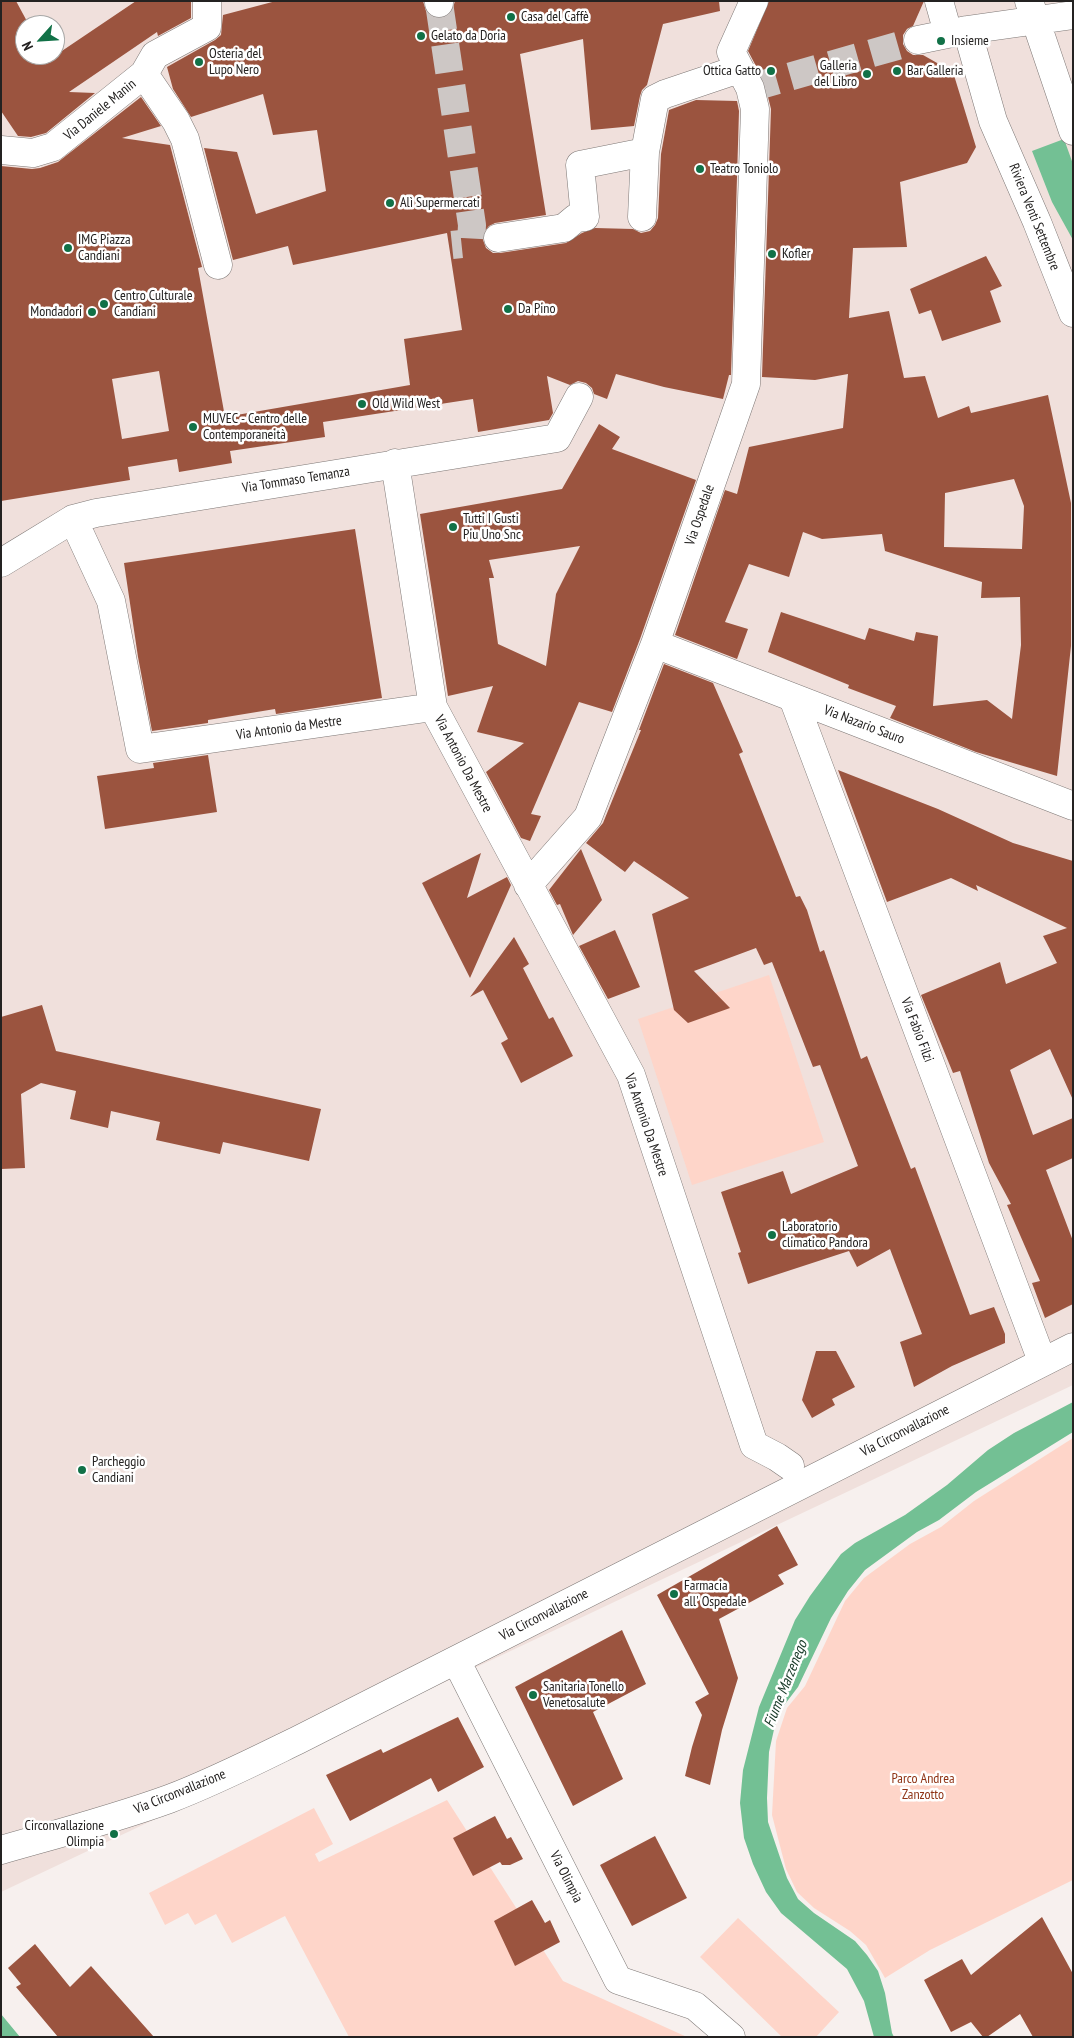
<!DOCTYPE html>
<html>
<head>
<meta charset="utf-8">
<style>
  body { margin:0 }
  #map { position:relative; width:1074px; height:2038px; overflow:hidden; background:#f7f0ee; font-family:"PT Sans Narrow",sans-serif }
  canvas { display:block }
  .frame { position:absolute; inset:0; border:2px solid #242221; pointer-events:none }
  .north { position:absolute; left:15px; top:15px; width:50px; height:50px; box-sizing:border-box; background:#fff; border:1px solid #a7a7a6; border-radius:50%; rotate:244deg; font-size:14px; font-weight:700; line-height:20px; text-align:center; color:#242221 }
  .north::after { content:''; display:block; margin:auto; width:18px; height:22px; background:#117147; clip-path:polygon(50% 0,100% 100%,50% 72%,0 100%) }
</style>
</head>
<body>
<div id="map">
<canvas width="1074" height="2038"></canvas>
<div class="frame"></div>
<div class="north">N</div>
</div>
<script>
const ctx = document.querySelector('canvas').getContext('2d');
ctx.lineJoin = 'round';
function fill(path, color) {
  ctx.fillStyle = color;
  ctx.fill(path, 'evenodd');
}
function strokePath(path, color, width, dash) {
  ctx.strokeStyle = color;
  ctx.lineWidth = width;
  ctx.lineCap = dash ? 'butt' : 'round';
  ctx.setLineDash(dash || []);
  ctx.stroke(path);
}
function write(font, color, halo, rows, align = 'center') {
  ctx.font = font + ' "PT Sans Narrow",sans-serif';
  ctx.lineWidth = 5;
  ctx.setLineDash([]);
  ctx.textBaseline = 'middle';
  ctx.strokeStyle = halo;
  ctx.fillStyle = color;
  for (const [text, x, y, turn = 0] of rows) {
    ctx.save();
    ctx.translate(x, y);
    ctx.rotate((+turn || 0) * Math.PI / 180);
    ctx.textAlign = isNaN(turn) ? turn : align;
    if (halo) ctx.strokeText(text, 0, 0);
    ctx.fillText(text, 0, 0);
    ctx.restore();
  }
}
const built = new Path2D(`
  M 1,1 L 1073,1 L 1073,1385 L 1,1892 ZM 25,25 L 55,25 L 55,55 L 25,55 Z`);
const green = new Path2D(`
  M 769,975 L 824,1142 L 692,1185 L 638,1019 Z
  M 1073,1438 L 1073,1880 L 930,1950 L 885,1978 L 866,1945 L 850,1931 L 814,1908 L 797,1892 L 786,1869 L 772,1815 L 776,1741 L 787,1708 L 805,1686 L 845,1601 L 864,1578 L 910,1544 L 941,1527 L 974,1501 Z
  M 447,1800 L 563,1981 L 687,2037 L 349,2037 L 285,1916 L 232,1943 L 216,1914 L 195,1925 L 188,1913 L 165,1925 L 149,1893 L 314,1808 L 333,1844 L 315,1854 L 319,1862 Z
  M 738,1918 L 839,2012 L 816,2037 L 782,2037 L 700,1957 Z`);
const water = new Path2D(`
  M 1064,139 L 1073,164 L 1073,240 L 1052,202 L 1032,151 Z
  M 1073,1402 L 1073,1432 L 976,1492 L 939,1520 L 917,1532 L 865,1570 L 848,1591 L 831,1618 L 798,1687 L 782,1708 L 775,1725 L 769,1752 L 767,1798 L 768,1822 L 787,1878 L 798,1899 L 814,1913 L 855,1941 L 867,1955 L 878,1971 L 885,1993 L 892,2033 L 894,2037 L 874,2037 L 864,2001 L 847,1969 L 781,1913 L 766,1892 L 753,1864 L 744,1838 L 740,1803 L 743,1770 L 759,1707 L 795,1620 L 810,1596 L 841,1554 L 855,1543 L 905,1515 L 947,1485 L 988,1450 L 1014,1433 Z
  M 1,2014 L 20,2037 L 1,2037 Z`);
const building = new Path2D(`
  M 1,1 L 16,1 L 29,25 L 25,25 L 25,55 L 44,55 L 47,61 L 136,1 L 191,1 L 191,18 L 158,36 L 157,32 L 69,92 L 95,93 L 46,133 L 31,137 L 18,136 L 1,111 Z
  M 276,1 L 423,1 L 426,11 L 432,17 L 439,19 L 446,17 L 452,11 L 455,1 L 719,1 L 720,11 L 663,24 L 647,85 L 642,90 L 640,96 L 634,126 L 591,130 L 583,39 L 520,54 L 546,215 L 495,223 L 489,226 L 484,232 L 483,240 L 486,248 L 493,253 L 500,253 L 566,243 L 582,233 L 595,228 L 633,229 L 641,233 L 650,231 L 655,225 L 658,218 L 661,154 L 669,110 L 696,100 L 737,101 L 739,111 L 731,375 L 729,375 L 723,399 L 664,387 L 616,374 L 607,399 L 594,394 L 592,388 L 586,383 L 578,381 L 570,385 L 547,376 L 553,413 L 549,420 L 478,432 L 473,399 L 323,422 L 325,437 L 230,451 L 232,463 L 179,472 L 177,459 L 128,467 L 130,480 L 1,501 L 1,166 L 32,169 L 40,168 L 58,162 L 141,97 L 161,126 L 122,138 L 170,145 L 202,267 L 198,268 L 225,417 L 410,385 L 404,339 L 462,330 L 447,233 L 293,265 L 288,246 L 233,260 L 204,148 L 237,152 L 256,214 L 326,191 L 317,130 L 273,135 L 263,94 L 191,117 L 173,89 L 167,67 L 215,40 L 221,35 L 223,15 ZM 159,371 L 169,431 L 122,439 L 112,379 Z
  M 769,1 L 924,1 L 913,26 L 907,29 L 903,35 L 903,44 L 907,51 L 913,55 L 923,55 L 953,72 L 976,147 L 967,163 L 900,182 L 907,247 L 853,248 L 849,318 L 889,311 L 904,378 L 925,376 L 938,418 L 969,406 L 971,413 L 1048,395 L 1071,503 L 1071,646 L 1057,776 L 976,752 L 890,718 L 896,706 L 848,688 L 849,685 L 768,652 L 781,612 L 865,640 L 869,628 L 914,641 L 916,632 L 938,636 L 933,706 L 987,700 L 1012,719 L 1021,645 L 1020,597 L 981,598 L 982,582 L 885,551 L 882,534 L 822,539 L 803,532 L 789,577 L 749,564 L 725,622 L 748,629 L 737,659 L 675,635 L 725,490 L 737,494 L 749,447 L 843,428 L 848,374 L 815,380 L 762,377 L 771,109 L 764,81 L 748,51 ZM 1014,479 L 1024,506 L 1022,549 L 944,547 L 945,493 Z
  M 986,256 L 1002,286 L 990,291 L 1001,322 L 942,341 L 931,310 L 919,314 L 910,289 Z
  M 599,424 L 620,437 L 612,449 L 696,480 L 640,639 L 612,712 L 579,702 L 531,814 L 541,816 L 530,841 L 521,838 L 486,772 L 524,743 L 477,732 L 493,686 L 448,696 L 420,514 L 562,489 ZM 580,546 L 556,594 L 546,666 L 498,644 L 489,578 L 494,578 L 489,560 Z
  M 355,529 L 382,698 L 276,714 L 275,709 L 208,720 L 208,723 L 152,731 L 138,657 L 124,563 Z
  M 664,664 L 713,683 L 743,752 L 739,754 L 796,897 L 800,896 L 807,910 L 820,952 L 824,950 L 861,1059 L 867,1056 L 911,1169 L 915,1167 L 970,1315 L 994,1307 L 1005,1334 L 1005,1343 L 952,1366 L 914,1387 L 900,1342 L 922,1334 L 890,1249 L 857,1267 L 849,1251 L 748,1284 L 738,1253 L 741,1252 L 721,1192 L 783,1171 L 791,1194 L 858,1166 L 820,1065 L 813,1067 L 772,962 L 764,965 L 756,948 L 694,971 L 730,1008 L 688,1023 L 674,1010 L 652,914 L 689,898 L 634,861 L 625,872 L 586,843 L 603,823 L 641,730 L 639,730 Z
  M 208,755 L 217,812 L 105,829 L 97,776 L 154,768 L 153,763 Z
  M 838,770 L 938,809 L 1013,843 L 1073,861 L 1073,1100 L 1050,1049 L 1010,1070 L 1033,1135 L 1073,1118 L 1073,1158 L 1046,1170 L 1073,1241 L 1073,1304 L 1045,1318 L 1032,1283 L 1040,1281 L 1007,1205 L 1011,1204 L 989,1163 L 960,1071 L 953,1073 L 921,995 L 1000,962 L 1006,984 L 1057,963 L 1043,936 L 1067,928 L 976,885 L 978,891 L 951,878 L 887,902 Z
  M 581,849 L 602,900 L 573,935 L 560,904 L 557,905 L 549,890 Z
  M 481,853 L 467,898 L 507,877 L 511,885 L 470,978 L 422,883 Z
  M 615,930 L 640,987 L 608,999 L 579,946 Z
  M 514,937 L 529,964 L 523,968 L 549,1019 L 553,1017 L 573,1056 L 521,1083 L 501,1043 L 508,1039 L 483,990 L 470,997 Z
  M 42,1005 L 56,1051 L 321,1109 L 309,1161 L 223,1142 L 220,1154 L 156,1140 L 160,1122 L 111,1111 L 108,1128 L 70,1119 L 76,1091 L 41,1083 L 21,1094 L 25,1168 L 1,1169 L 1,1017 Z
  M 816,1351 L 836,1351 L 855,1387 L 832,1399 L 835,1405 L 812,1418 L 802,1400 Z
  M 777,1526 L 798,1565 L 778,1575 L 784,1584 L 719,1619 L 738,1678 L 722,1730 L 710,1785 L 685,1776 L 692,1747 L 702,1715 L 695,1702 L 709,1694 L 657,1595 Z
  M 622,1630 L 646,1684 L 593,1712 L 623,1779 L 573,1806 L 515,1687 Z
  M 458,1717 L 484,1767 L 438,1792 L 431,1778 L 350,1821 L 326,1775 L 381,1749 L 383,1753 Z
  M 495,1816 L 507,1839 L 511,1837 L 523,1859 L 510,1865 L 502,1865 L 500,1862 L 473,1876 L 453,1838 Z
  M 655,1836 L 687,1898 L 632,1926 L 600,1865 Z
  M 532,1900 L 545,1923 L 550,1920 L 560,1942 L 515,1966 L 494,1921 Z
  M 1042,1917 L 1073,1974 L 1073,2037 L 1033,2037 L 1020,2014 L 987,2037 L 983,2037 L 971,2022 L 951,2032 L 924,1980 L 962,1959 L 971,1975 Z
  M 35,1944 L 70,1987 L 91,1966 L 154,2037 L 58,2037 L 16,1987 L 21,1984 L 8,1968 Z`);
const minorTunnel = new Path2D(`
  M 439,3 L 472,225 L 471,243 L 452,245
  M 750,88 L 918,40`);
const minor = new Path2D(`
  M 439,1 L 439,3
  M 939,1 L 948,33
  M 1029,1 L 1073,131
  M 1073,15 L 967,30 L 993,121 L 1037,222 L 1073,313
  M 918,40 L 967,30
  M 144,74 L 155,55 L 207,27 L 207,1
  M 1,150 L 33,153 L 53,147 L 144,74 L 176,121 L 185,139 L 218,265
  M 645,152 L 655,99 L 665,94 L 739,69
  M 498,238 L 564,228 L 576,218 L 585,217 L 580,165 L 645,152 L 642,217
  M 73,519 L 111,601 L 140,749 L 433,707 L 395,463
  M 1,563 L 73,519 L 96,513 L 557,438 L 579,397
  M 655,644 L 1073,806
  M 793,698 L 1042,1361
  M 433,707 L 631,1075 L 754,1445 L 777,1457 L 790,1466
  M 528,885 L 588,817 L 655,644 L 746,384 L 755,109 L 750,88 L 731,52 L 754,1
  M 456,1660 L 618,1980 L 695,2006 L 731,2037
  M 1,1850 C 57,1834 114,1819 169,1799 C 214,1782 257,1760 300,1739 L 1073,1347`);
const markers = [
  [511,17,5,"#117147"],
  [421,36,5,"#117147"],
  [941,41,5,"#117147"],
  [199,62,5,"#117147"],
  [771,71,5,"#117147"],
  [897,71,5,"#117147"],
  [867,74,5,"#117147"],
  [700,169,5,"#117147"],
  [390,203,5,"#117147"],
  [68,248,5,"#117147"],
  [772,254,5,"#117147"],
  [104,304,5,"#117147"],
  [508,309,5,"#117147"],
  [92,312,5,"#117147"],
  [362,404,5,"#117147"],
  [193,427,5,"#117147"],
  [453,527,5,"#117147"],
  [772,1235,5,"#117147"],
  [82,1470,5,"#117147"],
  [674,1594,5,"#117147"],
  [533,1695,5,"#117147"],
  [114,1834,5,"#117147"]
];
const poiNames = [
  ["Casa del Caffè",521,17],
  ["Gelato da Doria",431,36],
  ["Insieme",951,41],
  ["Osteria del",209,54],
  ["Lupo Nero",209,70],
  ["Galleria",857,66,"right"],
  ["del Libro",857,82,"right"],
  ["Ottica Gatto",761,71,"right"],
  ["Bar Galleria",907,71],
  ["Teatro Toniolo",710,169],
  ["Alì Supermercati",400,203],
  ["IMG Piazza",78,240],
  ["Candiani",78,256],
  ["Kofler",782,254],
  ["Centro Culturale",114,296],
  ["Candiani",114,312],
  ["Da Pino",518,309],
  ["Mondadori",82,312,"right"],
  ["Old Wild West",372,404],
  ["MUVEC - Centro delle",203,419],
  ["Contemporaneità",203,435],
  ["Tutti I Gusti",463,519],
  ["Piu Uno Snc",463,535],
  ["Laboratorio",782,1227],
  ["climatico Pandora",782,1243],
  ["Parcheggio",92,1462],
  ["Candiani",92,1478],
  ["Farmacia",684,1586],
  ["all' Ospedale",684,1602],
  ["Sanitaria Tonello",543,1687],
  ["Venetosalute",543,1703],
  ["Circonvallazione",104,1826,"right"],
  ["Olimpia",104,1842,"right"]
];
const streetNames = [
  ["Via Daniele Manin",100,110,-39],
  ["Riviera Venti Settembre",1034,217,68],
  ["Via Tommaso Temanza",296,480,-9],
  ["Via Ospedale",700,515,-71],
  ["Via Nazario Sauro",864,725,21],
  ["Via Antonio da Mestre",289,728,-8],
  ["Via Antonio Da Mestre",463,764,62],
  ["Via Fabio Filzi",917,1030,69],
  ["Via Antonio Da Mestre",646,1125,71],
  ["Via Circonvallazione",905,1431,-27],
  ["Via Circonvallazione",544,1615,-27],
  ["Via Circonvallazione",180,1792,-22],
  ["Via Olimpia",566,1877,63]
];
const parkNames = [
  ["Parco Andrea",923,1779],
  ["Zanzotto",923,1795]
];
const waterNames = [
  ["Fiume Marzenego",786,1684,-68]
];
fill(built, '#f0e0dc');
fill(green, '#fed5c9');
fill(water, '#73c094');
fill(building, '#9b543f');
strokePath(minorTunnel, '#cdc7c5', 28, [28, 14]);
strokePath(minor, '#7e7876', 29);
strokePath(minor, '#fff', 28);
for (const [x, y, r, color] of markers) {
  const dot = new Path2D();
  dot.arc(x, y, r, 0, 2 * Math.PI);
  ctx.fillStyle = color;
  ctx.fill(dot);
  strokePath(dot, '#fff', 2);
}
write('14px', '#242221', '#fff', poiNames, 'left');
write('14px', '#242221', '#fff', streetNames);
write('14px', '#8f3416', '#fff', parkNames);
write('italic 15px', '#143624', '#fff', waterNames);
</script>
</body>
</html>
